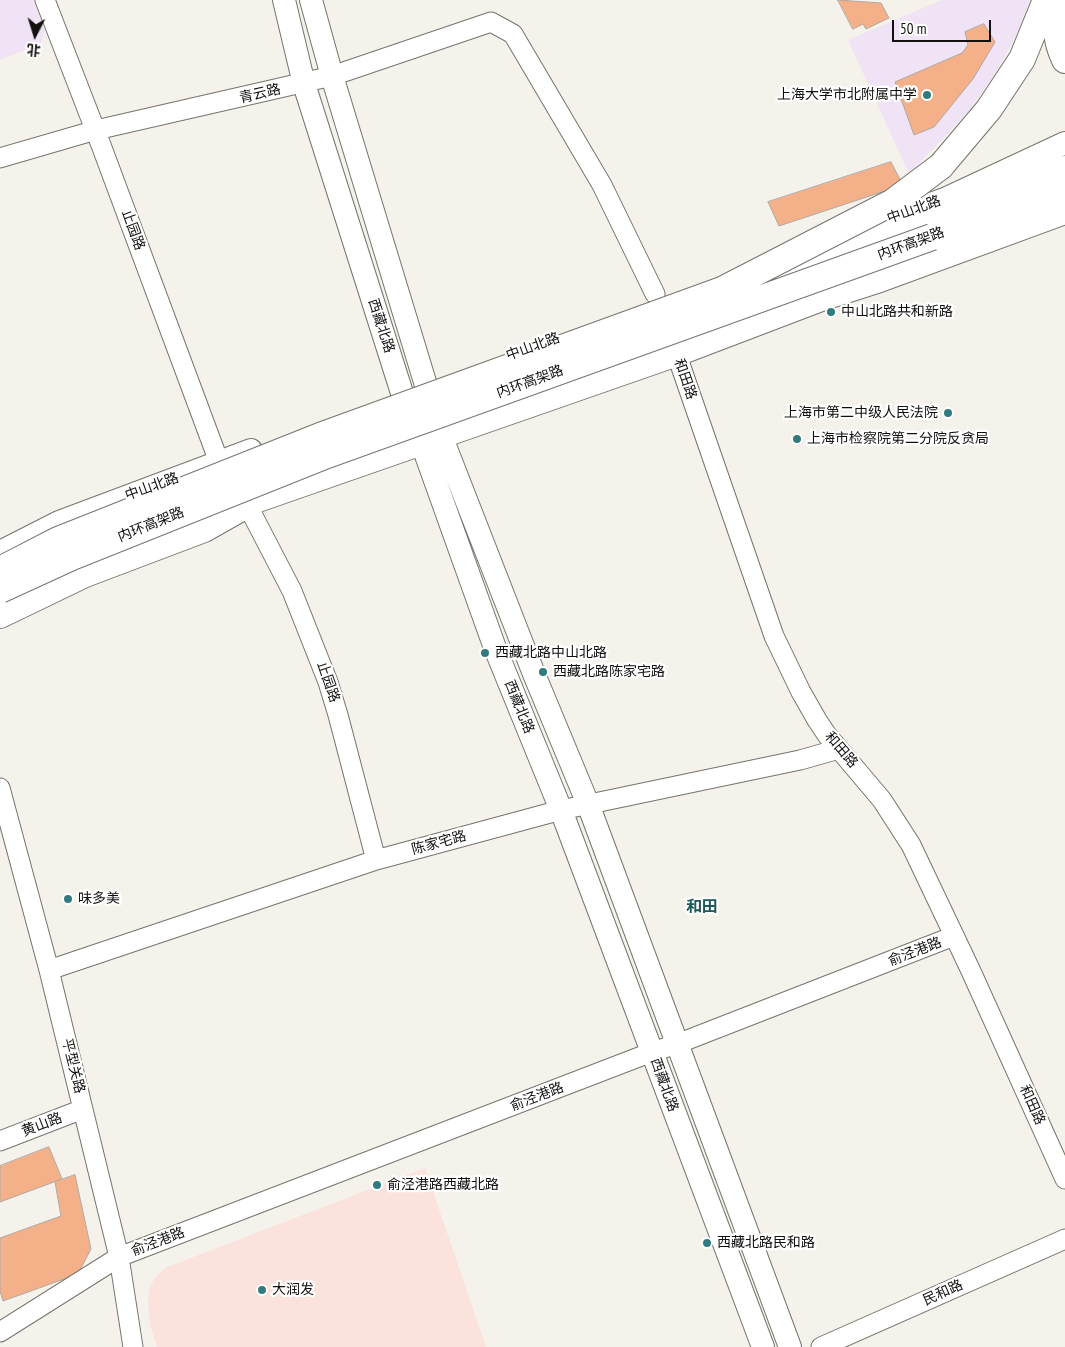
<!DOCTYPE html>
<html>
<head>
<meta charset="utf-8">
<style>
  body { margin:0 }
  #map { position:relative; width:1065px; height:1347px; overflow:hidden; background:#f4f2ea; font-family:"PT Sans Narrow","Noto Sans SC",sans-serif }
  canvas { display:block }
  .north { position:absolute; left:10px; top:10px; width:50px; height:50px; -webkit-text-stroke:4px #fff; paint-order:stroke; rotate:185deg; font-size:14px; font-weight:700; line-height:20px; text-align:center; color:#12110f }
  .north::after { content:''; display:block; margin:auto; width:18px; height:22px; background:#12110f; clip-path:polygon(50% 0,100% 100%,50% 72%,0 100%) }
  .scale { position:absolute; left:892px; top:20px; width:99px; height:22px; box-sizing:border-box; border:2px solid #12110f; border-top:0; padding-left:6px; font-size:15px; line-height:18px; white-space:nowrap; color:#12110f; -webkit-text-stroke:4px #fff; paint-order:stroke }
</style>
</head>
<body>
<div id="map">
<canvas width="1065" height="1347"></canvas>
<div class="north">北</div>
<div class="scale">50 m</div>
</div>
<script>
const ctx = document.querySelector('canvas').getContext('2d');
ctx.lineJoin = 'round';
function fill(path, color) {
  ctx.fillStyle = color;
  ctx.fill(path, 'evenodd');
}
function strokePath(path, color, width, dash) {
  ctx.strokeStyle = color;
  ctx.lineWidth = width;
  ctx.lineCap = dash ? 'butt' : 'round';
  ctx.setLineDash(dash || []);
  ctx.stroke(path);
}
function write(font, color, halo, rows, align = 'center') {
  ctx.font = font + ' "PT Sans Narrow","Noto Sans SC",sans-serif';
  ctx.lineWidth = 4.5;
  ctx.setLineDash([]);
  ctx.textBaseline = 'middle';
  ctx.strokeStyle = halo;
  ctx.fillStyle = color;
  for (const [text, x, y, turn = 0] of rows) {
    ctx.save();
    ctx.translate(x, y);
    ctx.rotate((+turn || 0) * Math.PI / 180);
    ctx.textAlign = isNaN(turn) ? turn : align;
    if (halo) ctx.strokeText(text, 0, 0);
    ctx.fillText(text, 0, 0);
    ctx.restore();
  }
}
const commercial = new Path2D(`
  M 425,1168 L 486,1347 L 157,1347 L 150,1325 L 148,1304 L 149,1291 L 154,1279 L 165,1268 Z`);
const education = new Path2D(`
  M 0,0 L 34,0 L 45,30 L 41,43 L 0,60 Z
  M 942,0 L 1030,0 L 1018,32 L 993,77 L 966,114 L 909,174 L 848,40 Z`);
const building = new Path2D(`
  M 838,0 L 881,3 L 889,18 L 866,29 L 863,24 L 853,29 Z
  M 984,24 L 995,42 L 973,79 L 934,127 L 914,135 L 895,82 L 962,53 L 968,45 L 965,32 Z
  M 891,162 L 903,185 L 779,226 L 768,202 Z
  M 49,1147 L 62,1179 L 0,1202 L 0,1166 Z
  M 75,1175 L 91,1249 L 78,1274 L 3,1301 L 0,1291 L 0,1238 L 61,1216 L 55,1182 Z`);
const minor = new Path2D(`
  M 45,0 L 101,145 L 219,462
  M 0,158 L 96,130 L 332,76 L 491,22 L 513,34 L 602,185 L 655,294
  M 672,341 L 774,636 L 801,692 L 817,720 L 827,735 L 882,800 L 911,845 L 970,969 L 1065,1179
  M 252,514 L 292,591 L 328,682 L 338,715 L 376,860
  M 0,788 L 49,970 L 119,1257 L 133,1347
  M 49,970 L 376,860 L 561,810 L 800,760 L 839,749
  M 0,1141 L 83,1109
  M 0,1332 L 119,1257 L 652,1052 L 677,1044 L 954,936
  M 821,1347 L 1065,1239`);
const major = new Path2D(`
  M 284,0 L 304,84 L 402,393 L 422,444 L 495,648 L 561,810 L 763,1347
  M 311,0 L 332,76 L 442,438 L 534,674 L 588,804 L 790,1347
  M 925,206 L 947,198 L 1065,143
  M 235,509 L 677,355 L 824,299 L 880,281 L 1065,213
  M 0,552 L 59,522 L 251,450`);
const highway = new Path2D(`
  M 1060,0 C 1055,23 1055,39 1065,60
  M 941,166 L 989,109 L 1022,59 L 1046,0
  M 990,218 L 1065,195
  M 932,237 L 1006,210
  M 776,272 L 1065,169
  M 0,615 L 85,574 L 204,529 L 250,503`);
const highwayBridge = new Path2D(`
  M 0,570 L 58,540 L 320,436 L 722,290 L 893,202 L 941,166
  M 0,590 L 72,557 L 327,455 L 932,237`);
const markers = [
  [927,95,5,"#317b7e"],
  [831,312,5,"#317b7e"],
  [948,413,5,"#317b7e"],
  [797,439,5,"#317b7e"],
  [485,653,5,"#317b7e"],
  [543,672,5,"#317b7e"],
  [68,899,5,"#317b7e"],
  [377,1185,5,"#317b7e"],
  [707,1243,5,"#317b7e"],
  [262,1290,5,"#317b7e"]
];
const streetNames = [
  ["青云路",260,94,-13],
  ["中山北路",914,210,-20],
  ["止园路",133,230,70],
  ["内环高架路",911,244,-20],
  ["西藏北路",381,326,72],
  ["中山北路",533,347,-20],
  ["和田路",685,379,71],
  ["内环高架路",530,382,-20],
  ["中山北路",152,487,-20],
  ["内环高架路",151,525,-22],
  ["止园路",328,682,71],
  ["西藏北路",519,707,68],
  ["和田路",841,750,49],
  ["陈家宅路",439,843,-15],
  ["俞泾港路",915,952,-21],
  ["平型关路",73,1066,76],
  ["西藏北路",664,1085,70],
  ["俞泾港路",537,1097,-21],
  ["和田路",1032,1105,66],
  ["黄山路",42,1125,-21],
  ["俞泾港路",158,1242,-21],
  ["民和路",943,1293,-24]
];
const poiNames = [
  ["上海大学市北附属中学",917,95,"right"],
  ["中山北路共和新路",841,312],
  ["上海市第二中级人民法院",938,413,"right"],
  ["上海市检察院第二分院反贪局",807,439],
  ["西藏北路中山北路",495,653],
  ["西藏北路陈家宅路",553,672],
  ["味多美",78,899],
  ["俞泾港路西藏北路",387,1185],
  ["西藏北路民和路",717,1243],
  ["大润发",272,1290]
];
const quarterNames = [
  ["和田",702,907]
];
fill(commercial, '#fce2dc');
fill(education, '#f0e3f6');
fill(building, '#f4b088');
strokePath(building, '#b0a9a4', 1);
strokePath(minor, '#75746d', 21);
strokePath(major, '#75746d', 24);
strokePath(highway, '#75746d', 28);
strokePath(minor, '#fff', 19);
strokePath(major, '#fff', 22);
strokePath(highway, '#fff', 26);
strokePath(highwayBridge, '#75746d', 28, []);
strokePath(highwayBridge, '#fff', 26);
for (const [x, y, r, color] of markers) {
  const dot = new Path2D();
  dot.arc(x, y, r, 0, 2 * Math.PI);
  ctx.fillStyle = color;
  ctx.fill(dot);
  strokePath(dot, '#fff', 2);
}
write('14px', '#12110f', '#fff', streetNames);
write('14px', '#12110f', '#fff', poiNames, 'left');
write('bold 16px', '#1d585b', '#fff', quarterNames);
</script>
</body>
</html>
